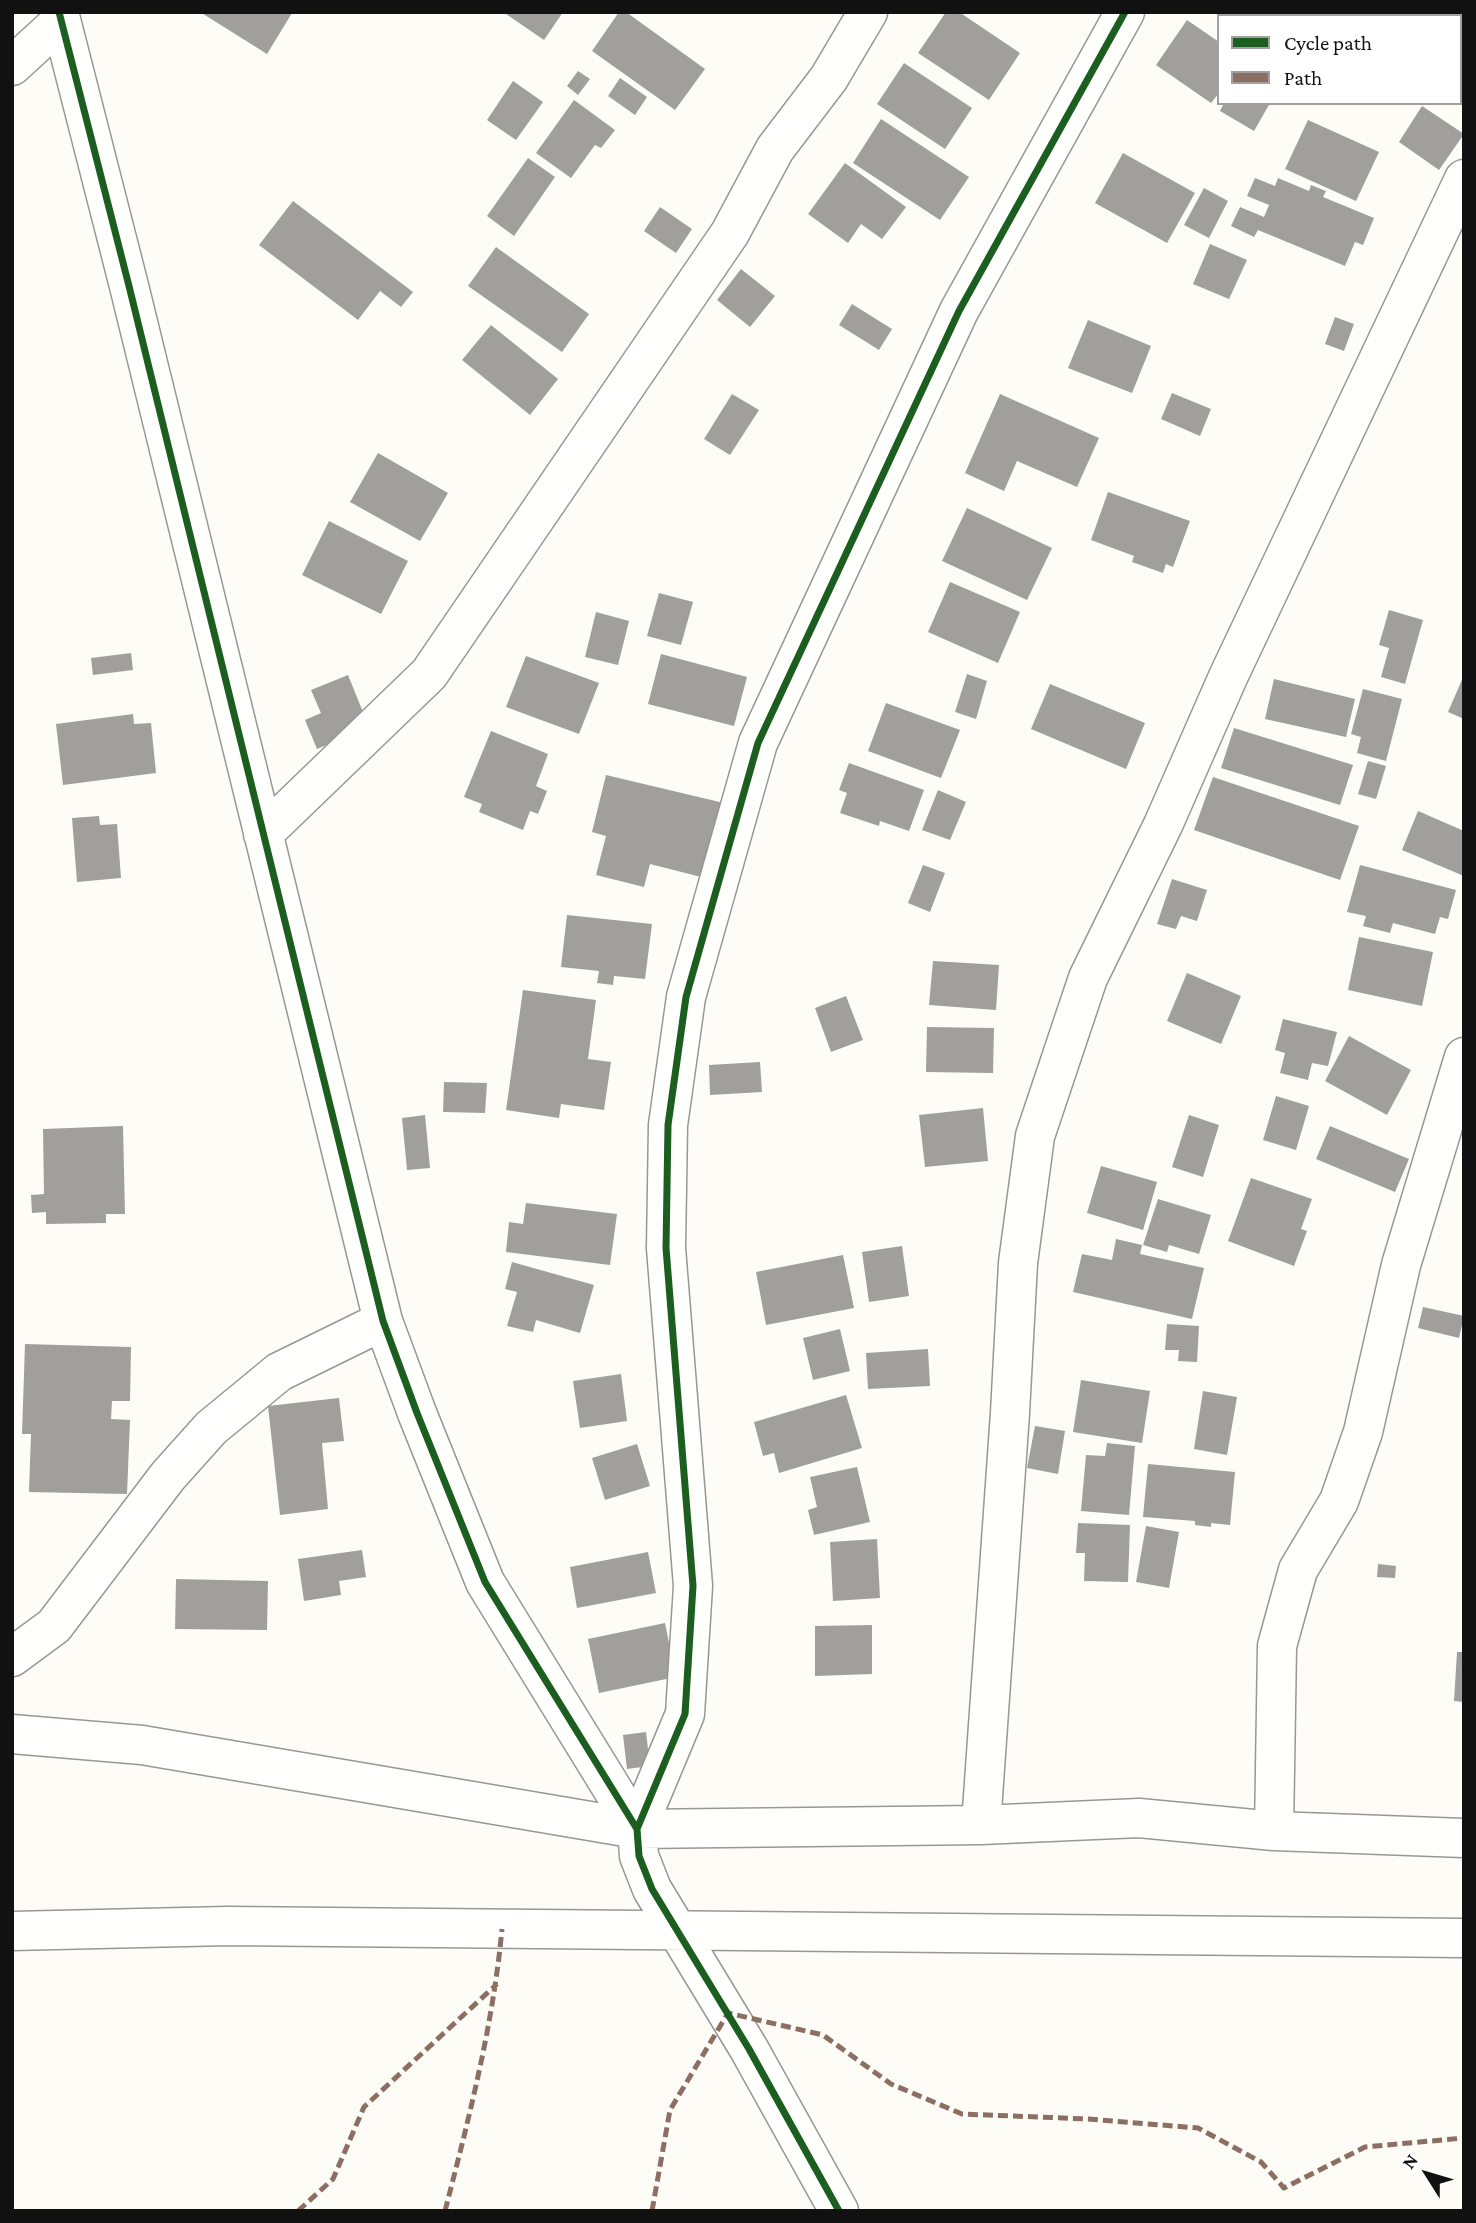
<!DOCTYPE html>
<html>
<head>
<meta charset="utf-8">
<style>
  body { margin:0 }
  #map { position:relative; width:1476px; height:2223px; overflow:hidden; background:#fdfcf7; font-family:"Crimson Pro",serif }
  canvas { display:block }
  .frame { position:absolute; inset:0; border:14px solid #111; pointer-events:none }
  .legend { position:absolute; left:1217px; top:14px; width:245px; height:91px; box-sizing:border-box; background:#fff; border:2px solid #a0a0a0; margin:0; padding:9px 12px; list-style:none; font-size:21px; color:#111 }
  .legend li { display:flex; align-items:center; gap:14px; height:35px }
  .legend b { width:35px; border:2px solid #a0a0a0 }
  .north { position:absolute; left:1392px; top:2139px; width:70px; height:70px; -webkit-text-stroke:5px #fff; paint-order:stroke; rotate:307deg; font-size:19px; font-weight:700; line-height:28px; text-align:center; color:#111 }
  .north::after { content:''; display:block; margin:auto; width:24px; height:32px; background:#111; clip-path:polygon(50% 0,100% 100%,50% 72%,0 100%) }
</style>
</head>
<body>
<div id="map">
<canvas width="1476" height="2223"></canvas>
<div class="frame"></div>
<ul class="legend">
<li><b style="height:9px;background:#1b5e20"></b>Cycle path</li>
<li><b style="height:9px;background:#8d6e63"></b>Path</li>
</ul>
<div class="north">N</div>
</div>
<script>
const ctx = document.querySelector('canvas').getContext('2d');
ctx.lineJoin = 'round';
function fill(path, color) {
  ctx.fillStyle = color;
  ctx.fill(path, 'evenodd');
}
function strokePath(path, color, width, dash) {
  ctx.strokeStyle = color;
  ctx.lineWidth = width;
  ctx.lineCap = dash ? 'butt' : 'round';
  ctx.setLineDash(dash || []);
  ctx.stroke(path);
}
const building = new Path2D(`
  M 200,12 L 291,12 L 292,13 L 267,54 Z
  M 503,12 L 563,12 L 544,40 Z
  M 619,12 L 626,12 L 705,69 L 675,110 L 592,51 Z
  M 946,12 L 959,12 L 1020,53 L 989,100 L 918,53 Z
  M 1345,12 L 1380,12 L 1377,16 L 1342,16 Z
  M 1187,20 L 1219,42 L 1219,93 L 1211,103 L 1156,65 Z
  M 904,63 L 972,108 L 945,149 L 877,104 Z
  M 578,71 L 590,79 L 578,95 L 567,86 Z
  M 620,78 L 647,97 L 635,115 L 608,96 Z
  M 513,81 L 543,102 L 516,140 L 487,120 Z
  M 574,100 L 615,130 L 601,148 L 595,145 L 571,178 L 536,153 Z
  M 1224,103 L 1270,103 L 1254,131 L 1220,111 Z
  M 1422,106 L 1464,134 L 1439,170 L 1399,142 Z
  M 881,119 L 969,177 L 940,220 L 853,163 Z
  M 1308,120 L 1379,152 L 1356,201 L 1285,169 Z
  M 1123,153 L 1195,193 L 1167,243 L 1095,203 Z
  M 528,158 L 555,177 L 514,236 L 487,216 Z
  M 845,163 L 906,207 L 882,239 L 861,224 L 848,243 L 808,214 Z
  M 1255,178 L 1275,186 L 1278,178 L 1309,191 L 1311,185 L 1326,191 L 1323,197 L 1374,218 L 1363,245 L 1355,242 L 1345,266 L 1258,230 L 1254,237 L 1231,226 L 1240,207 L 1264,217 L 1269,205 L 1247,196 Z
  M 1204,188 L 1228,201 L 1209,238 L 1184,225 Z
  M 293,201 L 413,292 L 401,307 L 380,291 L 358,320 L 259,245 Z
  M 660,207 L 692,229 L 676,253 L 644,231 Z
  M 1210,244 L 1247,260 L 1229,299 L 1193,284 Z
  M 496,247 L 589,314 L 562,352 L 468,286 Z
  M 741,269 L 775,296 L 750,327 L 717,300 Z
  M 852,304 L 892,329 L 879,350 L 839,325 Z
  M 1335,317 L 1354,324 L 1344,351 L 1325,344 Z
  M 1088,320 L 1151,346 L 1132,393 L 1068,368 Z
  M 491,325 L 558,379 L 530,415 L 462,360 Z
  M 1172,393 L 1211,409 L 1200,436 L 1161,419 Z
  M 732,394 L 759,410 L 730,455 L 704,439 Z
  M 1000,394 L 1099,438 L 1077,487 L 1017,461 L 1004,491 L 965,473 Z
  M 378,453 L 448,493 L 420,541 L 350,502 Z
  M 1108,492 L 1190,521 L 1173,567 L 1166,564 L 1163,573 L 1132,562 L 1134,556 L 1091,540 Z
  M 967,508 L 1052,548 L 1027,600 L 942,561 Z
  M 329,521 L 408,561 L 381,614 L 302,575 Z
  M 950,582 L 1020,612 L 998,663 L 928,632 Z
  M 659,593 L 693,602 L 681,645 L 647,636 Z
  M 1389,610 L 1423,620 L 1405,684 L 1381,677 L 1389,648 L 1379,645 Z
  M 596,612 L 629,621 L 618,665 L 585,657 Z
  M 131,653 L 133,670 L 93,675 L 91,658 Z
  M 661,654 L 747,677 L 734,726 L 648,704 Z
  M 526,656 L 599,683 L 579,734 L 506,707 Z
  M 967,674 L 987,681 L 976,719 L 955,712 Z
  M 348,675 L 369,727 L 317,749 L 305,720 L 321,713 L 311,690 Z
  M 1464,675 L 1464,719 L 1448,712 Z
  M 1274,679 L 1355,699 L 1346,737 L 1265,719 Z
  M 1050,684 L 1145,723 L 1126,769 L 1031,729 Z
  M 1363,689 L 1402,699 L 1386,761 L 1357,753 L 1361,737 L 1351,734 Z
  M 886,703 L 960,730 L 941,778 L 868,751 Z
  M 133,714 L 134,724 L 151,723 L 156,773 L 63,785 L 56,724 Z
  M 1234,728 L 1353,765 L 1340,805 L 1221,768 Z
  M 491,731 L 548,754 L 536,786 L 547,791 L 538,814 L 530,811 L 523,830 L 479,812 L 482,804 L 464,797 Z
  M 1368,761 L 1386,766 L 1376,799 L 1358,794 Z
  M 849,763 L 924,790 L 909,831 L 880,821 L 879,826 L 840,813 L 847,793 L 839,790 Z
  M 606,775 L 728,804 L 709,879 L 650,864 L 644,887 L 596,875 L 606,836 L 592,832 Z
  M 1213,777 L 1359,826 L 1340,880 L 1194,830 Z
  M 938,790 L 966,802 L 950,840 L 922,830 Z
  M 1418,811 L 1464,831 L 1464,876 L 1402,850 Z
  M 99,816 L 100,825 L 117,824 L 121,878 L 77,882 L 72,818 Z
  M 923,865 L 945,873 L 930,912 L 908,903 Z
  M 1360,865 L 1456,890 L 1448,919 L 1440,917 L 1435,934 L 1393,923 L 1390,933 L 1363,926 L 1366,916 L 1347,912 Z
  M 1172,879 L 1207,890 L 1197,921 L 1181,916 L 1176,929 L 1157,924 Z
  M 567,915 L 652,924 L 645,979 L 614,976 L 613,985 L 597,983 L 599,971 L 561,967 Z
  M 1359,937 L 1433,952 L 1422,1006 L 1348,990 Z
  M 933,961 L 999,965 L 996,1010 L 929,1005 Z
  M 1187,973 L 1241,996 L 1221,1044 L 1167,1021 Z
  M 523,990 L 596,1000 L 588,1059 L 611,1062 L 604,1110 L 561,1104 L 559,1118 L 506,1110 Z
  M 846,996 L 863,1040 L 831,1052 L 815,1008 Z
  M 1283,1019 L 1337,1032 L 1328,1066 L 1312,1063 L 1308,1080 L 1280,1073 L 1285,1053 L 1275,1050 Z
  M 927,1027 L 994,1028 L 993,1073 L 926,1072 Z
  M 1349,1036 L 1411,1070 L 1387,1115 L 1325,1081 Z
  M 760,1062 L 762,1092 L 710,1095 L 709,1065 Z
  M 444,1082 L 487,1083 L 485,1113 L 443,1112 Z
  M 1276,1096 L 1309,1106 L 1296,1150 L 1263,1140 Z
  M 983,1108 L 988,1161 L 925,1167 L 919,1115 Z
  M 425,1115 L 430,1168 L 407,1170 L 402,1118 Z
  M 1189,1115 L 1219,1125 L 1203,1177 L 1172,1167 Z
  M 123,1126 L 125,1214 L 106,1214 L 106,1223 L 46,1224 L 46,1212 L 32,1213 L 31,1195 L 44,1194 L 43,1129 Z
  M 1330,1126 L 1409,1159 L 1395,1192 L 1316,1159 Z
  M 1101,1166 L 1157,1182 L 1143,1230 L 1087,1213 Z
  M 1251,1178 L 1312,1199 L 1301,1229 L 1307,1231 L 1294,1266 L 1228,1241 Z
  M 1158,1199 L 1211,1215 L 1199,1254 L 1169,1245 L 1167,1252 L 1143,1245 Z
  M 526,1203 L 617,1214 L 610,1265 L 506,1252 L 509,1222 L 523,1224 Z
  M 1116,1239 L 1142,1245 L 1140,1254 L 1204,1268 L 1192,1319 L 1073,1292 L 1082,1254 L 1112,1260 Z
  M 902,1246 L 909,1296 L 869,1302 L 862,1252 Z
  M 843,1255 L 854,1308 L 766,1325 L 756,1272 Z
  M 512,1262 L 594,1285 L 580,1333 L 536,1320 L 533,1332 L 507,1326 L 517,1292 L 505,1289 Z
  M 1423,1307 L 1464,1316 L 1459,1338 L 1418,1328 Z
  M 1167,1324 L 1199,1326 L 1197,1362 L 1178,1361 L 1179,1350 L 1165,1350 Z
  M 840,1329 L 850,1371 L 813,1380 L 803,1338 Z
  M 25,1344 L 131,1347 L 130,1401 L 112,1401 L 111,1419 L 130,1420 L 127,1494 L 29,1492 L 31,1434 L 22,1434 Z
  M 928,1349 L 930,1386 L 868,1389 L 866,1353 Z
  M 621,1374 L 627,1421 L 580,1428 L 573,1381 Z
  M 1081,1380 L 1150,1391 L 1142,1443 L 1073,1432 Z
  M 1203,1391 L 1237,1397 L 1227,1455 L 1194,1449 Z
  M 846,1395 L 862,1448 L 779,1473 L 774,1453 L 763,1456 L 754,1422 Z
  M 339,1398 L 344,1441 L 322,1443 L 328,1509 L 280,1515 L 268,1406 Z
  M 1035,1426 L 1065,1431 L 1058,1474 L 1027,1468 Z
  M 1107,1443 L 1135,1446 L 1129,1515 L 1081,1511 L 1086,1455 L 1105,1456 Z
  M 637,1444 L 650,1486 L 605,1500 L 592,1458 Z
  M 1148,1464 L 1235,1472 L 1230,1525 L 1211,1523 L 1211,1527 L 1195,1525 L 1195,1521 L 1143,1517 Z
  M 857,1467 L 870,1522 L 814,1535 L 808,1510 L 817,1507 L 810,1477 Z
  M 1078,1523 L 1130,1525 L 1128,1582 L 1084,1581 L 1085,1553 L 1076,1553 Z
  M 1146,1526 L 1179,1532 L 1169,1588 L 1136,1582 Z
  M 877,1539 L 880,1598 L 833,1601 L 830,1542 Z
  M 362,1550 L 366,1577 L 339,1581 L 341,1595 L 304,1601 L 298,1559 Z
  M 648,1552 L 656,1593 L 577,1608 L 570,1567 Z
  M 1378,1564 L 1396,1566 L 1395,1578 L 1377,1577 Z
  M 176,1579 L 268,1581 L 267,1630 L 175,1629 Z
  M 665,1623 L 676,1677 L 599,1693 L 588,1639 Z
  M 872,1625 L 872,1674 L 815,1676 L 815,1626 Z
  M 1457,1652 L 1464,1652 L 1464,1702 L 1454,1701 Z
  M 646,1732 L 650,1766 L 627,1769 L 623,1735 Z`);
const minor = new Path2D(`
  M 59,12 L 129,286 L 383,1321 L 417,1413 L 485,1582 L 637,1829 L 639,1856 L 652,1889 L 749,2049 L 839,2211
  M 12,66 L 60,22
  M 263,834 L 429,674 L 730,233 L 775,149 L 829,78 L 868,12
  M 12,1657 L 54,1626 L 168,1476 L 211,1428 L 279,1372 L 383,1321
  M 12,1734 L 142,1745 L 637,1829 L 981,1825 L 1139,1818 L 1274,1831 L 1464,1838
  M 981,1825 L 1010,1413 L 1018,1263 L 1035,1136 L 1088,978 L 1163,825 L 1228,677 L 1464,179
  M 637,1829 L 685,1714 L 693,1586 L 666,1248 L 668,1125 L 686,997 L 758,743 L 959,311 L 1125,12
  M 1274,1831 L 1277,1646 L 1298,1570 L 1339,1501 L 1363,1432 L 1401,1265 L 1464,1057
  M 12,1931 L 228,1926 L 1464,1938`);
const quiet = new Path2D(`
  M 298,2211 L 333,2179 L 364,2107 L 497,1984
  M 445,2211 C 469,2118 493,2025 502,1929
  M 652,2211 L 670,2110 L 728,2013 L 823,2035 L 891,2084 L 962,2114 L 1088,2119 L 1198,2128 L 1261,2162 L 1284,2188 L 1365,2147 L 1464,2138`);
const cycleway = new Path2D(`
  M 59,12 L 129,286 L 383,1321 L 417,1413 L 485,1582 L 637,1829 L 639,1856 L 652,1889 L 749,2049 L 839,2211
  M 637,1829 L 685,1714 L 693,1586 L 666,1248 L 668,1125 L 686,997 L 758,743 L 959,311 L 1125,12`);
fill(building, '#a19f9c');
strokePath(minor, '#979795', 41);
strokePath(minor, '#fffffe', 38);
strokePath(quiet, '#8d6e63', 5, [10, 5]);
strokePath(cycleway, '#1b5e20', 7);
</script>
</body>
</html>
